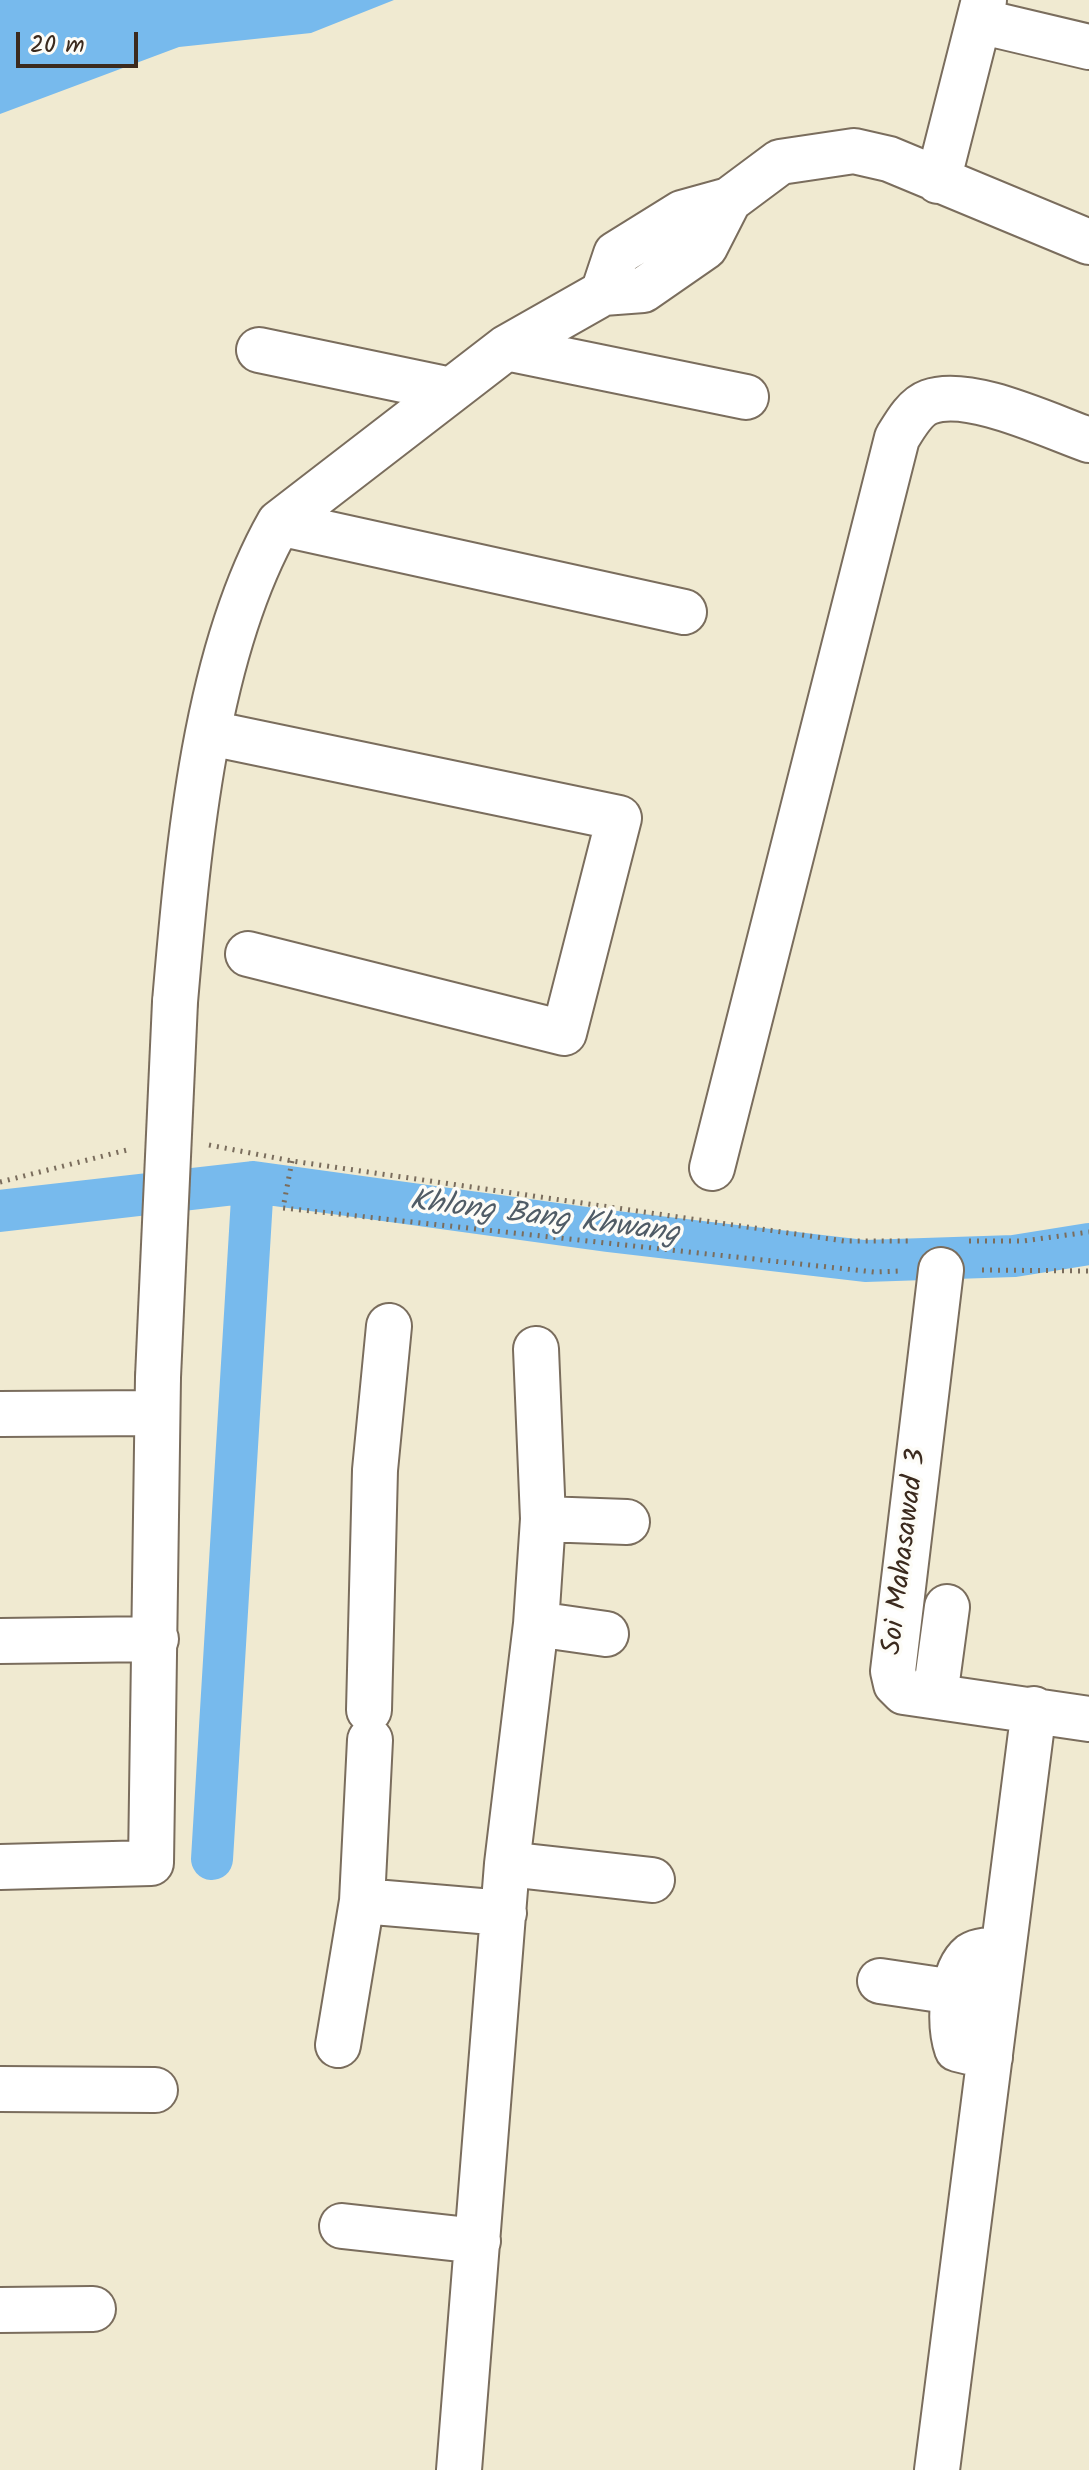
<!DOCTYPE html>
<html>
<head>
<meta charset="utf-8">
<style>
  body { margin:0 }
  #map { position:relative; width:1089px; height:2470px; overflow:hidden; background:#f0ead1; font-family:Kalam,sans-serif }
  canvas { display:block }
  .scale { position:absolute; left:16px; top:32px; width:122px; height:36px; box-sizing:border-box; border:4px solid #3b2a1e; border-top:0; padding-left:10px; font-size:24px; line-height:28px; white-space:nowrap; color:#3b2a1e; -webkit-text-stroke:6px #fdfcf7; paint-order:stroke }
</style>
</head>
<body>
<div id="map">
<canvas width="1089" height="2470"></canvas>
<div class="scale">20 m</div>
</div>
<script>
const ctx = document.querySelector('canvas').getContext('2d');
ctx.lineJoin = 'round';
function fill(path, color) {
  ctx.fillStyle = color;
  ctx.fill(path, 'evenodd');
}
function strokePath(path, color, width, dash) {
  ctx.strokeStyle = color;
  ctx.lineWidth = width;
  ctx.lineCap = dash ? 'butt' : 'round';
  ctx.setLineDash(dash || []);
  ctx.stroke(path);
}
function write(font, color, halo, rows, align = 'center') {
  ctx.font = font + ' Kalam,sans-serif';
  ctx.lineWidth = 7;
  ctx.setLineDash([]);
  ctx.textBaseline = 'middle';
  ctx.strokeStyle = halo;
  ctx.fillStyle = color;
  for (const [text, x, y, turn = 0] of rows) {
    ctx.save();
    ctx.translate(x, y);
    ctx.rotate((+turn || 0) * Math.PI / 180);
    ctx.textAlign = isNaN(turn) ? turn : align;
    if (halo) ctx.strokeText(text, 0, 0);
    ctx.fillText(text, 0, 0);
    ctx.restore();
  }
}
const water = new Path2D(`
  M 0,0 L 394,0 L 311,33 L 179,47 L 0,114 Z`);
const canal = new Path2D(`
  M 0,1211 L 253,1182 L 608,1231 L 865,1261 L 1014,1256 L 1089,1244
  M 212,1859 L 253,1182`);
const path = new Path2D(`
  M 209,1145 L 292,1161 L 844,1241 L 911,1241
  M 292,1161 L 283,1208 L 874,1272 L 900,1271
  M 0,1182 L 127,1150
  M 969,1241 L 1023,1241 L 1089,1232
  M 982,1270 L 1089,1271`);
const minor = new Path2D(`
  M 979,21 L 1089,47
  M 938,181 L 984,0
  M 603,293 L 616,254 L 682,213 L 729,200 L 780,162 L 854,151 L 889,159 L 1089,242
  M 506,348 L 746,397
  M 259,350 L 451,390
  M 279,523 L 684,612
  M 210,733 L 619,818 L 564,1033 L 248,954
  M 175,1002 C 188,851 204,655 279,523 L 506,348 L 603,293 L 643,290 L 705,247 L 729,200
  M 712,1168 L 897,438 C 905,425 915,407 929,402 C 969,387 1049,426 1089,440
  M 941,1270 L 893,1671 L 896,1684 L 904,1692 L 1089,1719
  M 0,1414 L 155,1413
  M 543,1519 L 627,1522
  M 536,1624 L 606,1634
  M 0,1641 L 156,1639
  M 935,1696 L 947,1607
  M 369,1710 L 375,1470 L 389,1326
  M 507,1864 L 652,1880
  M 0,1867 L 151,1863 L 158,1377
  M 362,1901 L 370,1740
  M 880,1981 L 954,1992
  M 338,2045 L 362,1901 L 504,1913
  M 990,2057 L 957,2049 C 949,2026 950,1972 971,1955 C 980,1949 993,1950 1003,1950
  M 0,2089 L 155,2090
  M 342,2226 L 478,2241
  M 0,2310 L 93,2309
  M 459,2470 L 507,1864 L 536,1624 L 543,1519 L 536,1349
  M 937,2470 L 1034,1709`);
const minorBridge = new Path2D(`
  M 158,1377 L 175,1002`);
const streetNames = [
  ["Soi Mahasawad 3",907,1552,-83]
];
const waterNames = [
  ["Khlong Bang Khwang",544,1220,7]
];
fill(water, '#77baed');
strokePath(canal, '#77baed', 42);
strokePath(minor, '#7a6d5d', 48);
strokePath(path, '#7a6d5d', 5, [2, 6]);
strokePath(minor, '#fff', 44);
strokePath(minorBridge, '#7a6d5d', 48, []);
strokePath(minorBridge, '#fff', 44);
write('28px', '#3b2a1e', '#fdfcf7', streetNames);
write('italic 30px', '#505c66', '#fdfcf7', waterNames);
</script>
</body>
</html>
